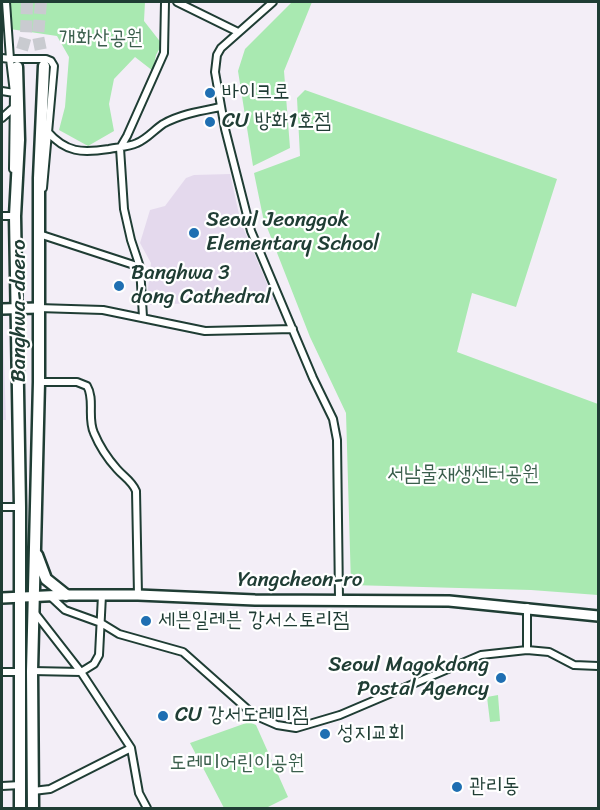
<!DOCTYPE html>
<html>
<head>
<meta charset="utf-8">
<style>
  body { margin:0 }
  #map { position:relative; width:600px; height:810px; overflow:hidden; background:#f3eef7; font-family:Sriracha,sans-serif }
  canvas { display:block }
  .frame { position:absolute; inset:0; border:3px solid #1f3d34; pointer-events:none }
</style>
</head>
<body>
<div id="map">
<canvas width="600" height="810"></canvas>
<div class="frame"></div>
</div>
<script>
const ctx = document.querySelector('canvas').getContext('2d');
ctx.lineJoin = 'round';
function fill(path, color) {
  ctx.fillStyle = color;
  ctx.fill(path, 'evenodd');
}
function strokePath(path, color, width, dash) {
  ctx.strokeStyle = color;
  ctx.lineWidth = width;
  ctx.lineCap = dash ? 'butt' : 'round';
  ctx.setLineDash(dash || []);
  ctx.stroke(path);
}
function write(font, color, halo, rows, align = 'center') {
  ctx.font = font + ' Sriracha,"Poor Story",sans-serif';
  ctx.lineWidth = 4.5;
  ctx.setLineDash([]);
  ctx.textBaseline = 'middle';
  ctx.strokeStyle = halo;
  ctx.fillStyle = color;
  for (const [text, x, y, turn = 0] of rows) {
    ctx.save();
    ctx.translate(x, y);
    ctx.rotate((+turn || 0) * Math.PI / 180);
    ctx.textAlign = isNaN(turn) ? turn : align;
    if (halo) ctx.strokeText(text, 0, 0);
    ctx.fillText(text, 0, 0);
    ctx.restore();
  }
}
const built = new Path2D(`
  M 230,174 L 241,223 L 274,300 L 146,305 L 151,263 L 140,243 L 150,210 L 165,206 L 186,178 L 194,175 Z
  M 2,331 L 3,332 L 6,420 L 2,420 Z`);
const green = new Path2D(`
  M 7,2 L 145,2 L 144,21 L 162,44 L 156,55 L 153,71 L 135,57 L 114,79 L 109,104 L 114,131 L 88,146 L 59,130 L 65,107 L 69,57 L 57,36 L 10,29 Z
  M 292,2 L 312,2 L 284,71 L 290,148 L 253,166 L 238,71 L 245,49 Z
  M 305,90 L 557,179 L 516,307 L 472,293 L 457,352 L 598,404 L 598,595 L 531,590 L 351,585 L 346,413 L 310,337 L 263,217 L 254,173 L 300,156 L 297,98 Z
  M 498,695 L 500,721 L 490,722 L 487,697 Z
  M 249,722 L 256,725 L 288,797 L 266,808 L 224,808 L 190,743 Z`);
const highwayTunnel = new Path2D(`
  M 41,2 L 38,36 L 44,66
  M 17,67 L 26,36 L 27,2`);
const street = new Path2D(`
  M 177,2 L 238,32
  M 273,2 L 221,48 L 217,55 L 215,72 L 225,129 L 251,231 L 313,378 L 333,419 L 337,440 L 339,599
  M 2,58 L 10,59 L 6,2
  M 2,91 L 14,93
  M 2,118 L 12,109
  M 47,131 C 66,153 82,153 109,149 C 119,147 128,147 137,143 C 147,139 154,130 163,124 C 181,114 201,111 221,107
  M 13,169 L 14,93 L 10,59 L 46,59 L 51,61 L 54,66 L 43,188
  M 2,216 L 15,216
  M 39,234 L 140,267 L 143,317
  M 140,267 L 131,240 L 124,209 L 120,148 L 127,136 L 164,53 L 165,2
  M 38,308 L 103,310 L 205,331 L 293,329
  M 39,382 L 77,382 L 87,386 C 95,399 87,418 94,433 C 99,445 108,459 117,469 C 124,477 132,481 136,491 L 138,595
  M 2,507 L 20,507
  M 50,596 L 65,610 L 101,623 L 119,634 L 183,652 L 254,715 L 277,725 L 296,728 L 340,715 L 481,655 L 527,650 L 549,652 L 574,665 L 598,666
  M 35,613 L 81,672 L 131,748 L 139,793 L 147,808
  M 527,650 L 527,607
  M 32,671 L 81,672 L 94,664 L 99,655 L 102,595
  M 2,672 L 20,672
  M 2,786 L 21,785
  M 33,791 L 50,789 L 131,748`);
const secondary = new Path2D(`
  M 2,309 L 38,308
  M 2,598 L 66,595 L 138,595 L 255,600 L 449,601 L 598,616`);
const primary = new Path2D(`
  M 17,67 L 19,140 L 15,216 L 20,507 L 20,808
  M 37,555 L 46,579 L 66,595
  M 33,808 L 32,671 L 39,382 L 39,178 L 44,66`);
const markers = [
  [210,93,6,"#1f6fb2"],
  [210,122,6,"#1f6fb2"],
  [194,233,6,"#1f6fb2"],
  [119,286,6,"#1f6fb2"],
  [146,621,6,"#1f6fb2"],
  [501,678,6,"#1f6fb2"],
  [163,716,6,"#1f6fb2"],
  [325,734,6,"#1f6fb2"],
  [457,787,6,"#1f6fb2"]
];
const parkNames = [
  ["개화산공원",101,39],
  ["서남물재생센터공원",463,475],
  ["도레미어린이공원",237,764]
];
const poiNames = [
  ["바이크로",222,93],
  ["CU 방화1호점",222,122],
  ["Seoul Jeonggok",206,221],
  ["Elementary School",206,245],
  ["Banghwa 3",131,274],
  ["dong Cathedral",131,298],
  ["세븐일레븐 강서스토리점",158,621],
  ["Seoul Magokdong",489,666,"right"],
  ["Postal Agency",489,690,"right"],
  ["CU 강서도레미점",175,716],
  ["성지교회",337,734],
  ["관리동",469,787]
];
const streetNames = [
  ["Banghwa-daero",20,311,-90],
  ["Yangcheon-ro",300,581]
];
fill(built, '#e4d9ed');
fill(green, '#a9e9b1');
strokePath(highwayTunnel, '#c9cbd0', 12, [12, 6]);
strokePath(street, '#1f3d34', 10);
strokePath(secondary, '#1f3d34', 14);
strokePath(primary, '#1f3d34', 15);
strokePath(street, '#fff', 6);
strokePath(secondary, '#fff', 9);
strokePath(primary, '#fff', 10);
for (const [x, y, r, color] of markers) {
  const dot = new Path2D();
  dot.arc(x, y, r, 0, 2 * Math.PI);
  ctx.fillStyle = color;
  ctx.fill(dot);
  strokePath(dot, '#fff', 2);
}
write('21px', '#3b5f4d', '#fff', parkNames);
write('21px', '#1f3d34', '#fff', poiNames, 'left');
write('21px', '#1f3d34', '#fff', streetNames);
</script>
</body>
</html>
